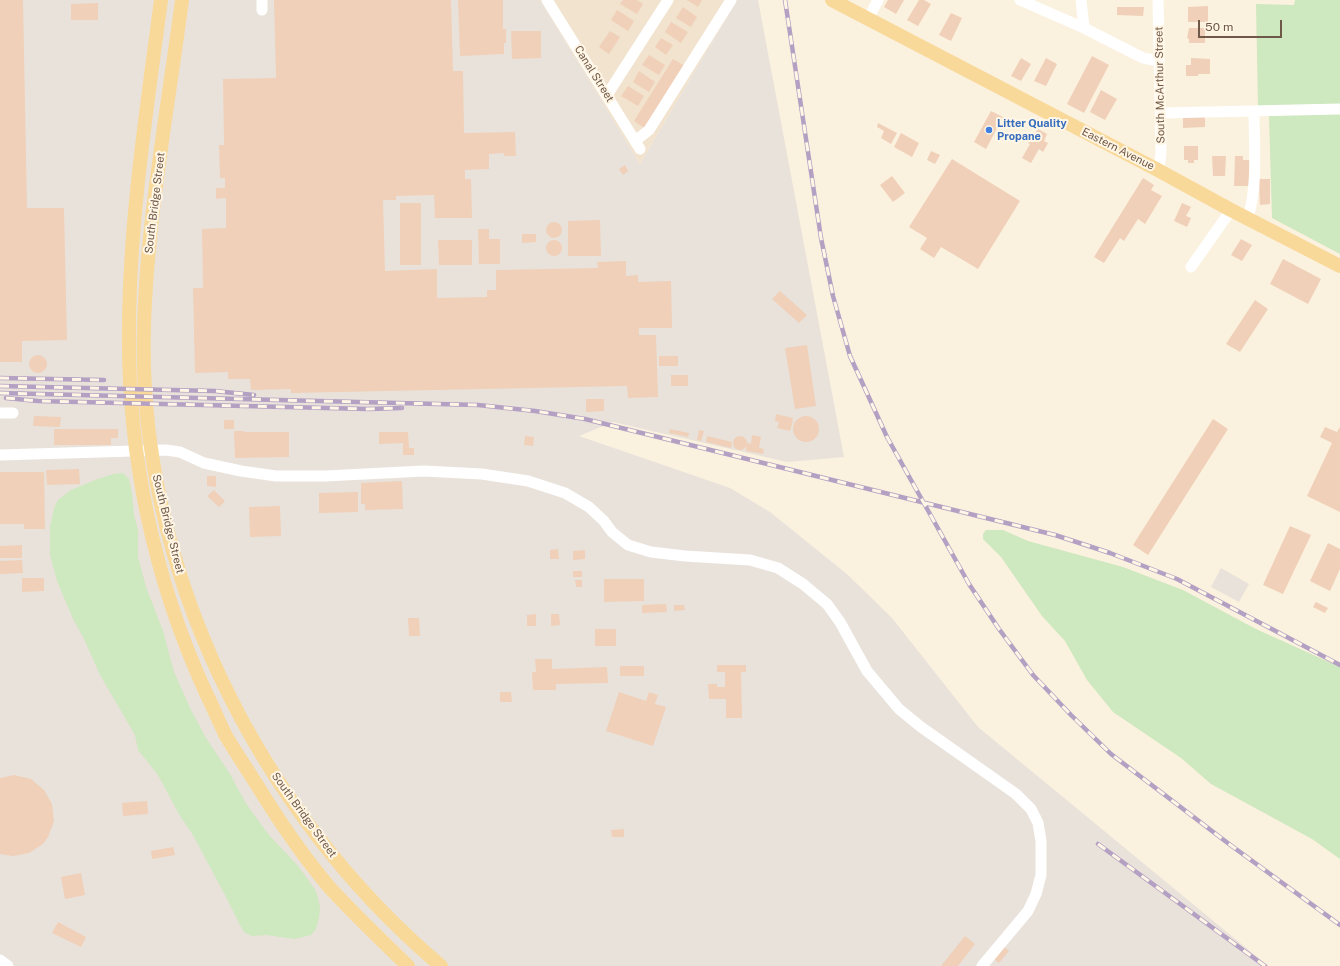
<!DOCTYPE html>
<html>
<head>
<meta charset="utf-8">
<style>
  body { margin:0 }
  #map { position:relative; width:1340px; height:966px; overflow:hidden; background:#fbf1df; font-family:"Public Sans",sans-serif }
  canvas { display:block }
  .scale { position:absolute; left:1198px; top:20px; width:84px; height:18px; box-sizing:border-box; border:2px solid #705848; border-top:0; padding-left:5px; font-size:12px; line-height:14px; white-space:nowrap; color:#705848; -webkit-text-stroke:3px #fff6e5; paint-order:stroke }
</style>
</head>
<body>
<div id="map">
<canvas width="1340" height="966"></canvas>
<div class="scale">50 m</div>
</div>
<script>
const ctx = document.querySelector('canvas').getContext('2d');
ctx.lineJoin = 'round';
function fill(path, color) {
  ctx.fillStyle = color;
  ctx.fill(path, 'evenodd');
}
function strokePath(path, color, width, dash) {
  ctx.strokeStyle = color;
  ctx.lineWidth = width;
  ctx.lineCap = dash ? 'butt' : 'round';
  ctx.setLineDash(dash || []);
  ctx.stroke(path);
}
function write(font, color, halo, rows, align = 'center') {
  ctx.font = font + ' "Public Sans",sans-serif';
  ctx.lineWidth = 4;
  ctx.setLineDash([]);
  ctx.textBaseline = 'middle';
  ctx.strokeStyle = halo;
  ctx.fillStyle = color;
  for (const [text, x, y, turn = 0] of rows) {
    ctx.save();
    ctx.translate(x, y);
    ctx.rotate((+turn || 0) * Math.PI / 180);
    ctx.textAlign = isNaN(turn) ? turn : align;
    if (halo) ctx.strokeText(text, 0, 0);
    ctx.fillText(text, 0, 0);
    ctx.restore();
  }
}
const residential = new Path2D(`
  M 540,0 L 737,0 L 640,164 Z`);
const industrial = new Path2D(`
  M 0,0 L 540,0 L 640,164 L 737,0 L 758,0 L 844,457 L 787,462 L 613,422 L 579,436 L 730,488 L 770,512 L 848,575 L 892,618 L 978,727 L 1268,966 L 0,966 Z
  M 1221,568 L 1249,584 L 1239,602 L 1211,587 Z`);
const green = new Path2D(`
  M 1295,0 L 1340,0 L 1340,254 L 1272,218 L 1269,116 L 1258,106 L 1256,4 L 1294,5 Z
  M 123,473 L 129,479 L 132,493 L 134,515 L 138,530 L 138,557 L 146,587 L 163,631 L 174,672 L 191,710 L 206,738 L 230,774 L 245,802 L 268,834 L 299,867 L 316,891 L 320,906 L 319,918 L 316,929 L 311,935 L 295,939 L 266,935 L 252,936 L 245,933 L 242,929 L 227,899 L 193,835 L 180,816 L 158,775 L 138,750 L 135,735 L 100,675 L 84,639 L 73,619 L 57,581 L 50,555 L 50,527 L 54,508 L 58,500 L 71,490 L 95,480 L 113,474 Z
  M 986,530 L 1003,530 L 1028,541 L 1123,567 L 1183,590 L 1256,629 L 1340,667 L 1340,859 L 1312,839 L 1211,784 L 1181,758 L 1113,712 L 1087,680 L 1065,641 L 1042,616 L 1001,557 L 983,539 L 983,534 Z`);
const building = new Path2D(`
  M 0,0 L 23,0 L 27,208 L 64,208 L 67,340 L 22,341 L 22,362 L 0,362 Z
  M 274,0 L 451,0 L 453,71 L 463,71 L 464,133 L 515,132 L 516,156 L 504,156 L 504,153 L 489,154 L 489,169 L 465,170 L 465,179 L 471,179 L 472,218 L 435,218 L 434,195 L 396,196 L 396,200 L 383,200 L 385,271 L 437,269 L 437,298 L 487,297 L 487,290 L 496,290 L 496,270 L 598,268 L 597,262 L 626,261 L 626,276 L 638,275 L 638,282 L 671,281 L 672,328 L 639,328 L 639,335 L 656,335 L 658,397 L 628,398 L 627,386 L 291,393 L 291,389 L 251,390 L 250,379 L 228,379 L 228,372 L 195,373 L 193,288 L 203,288 L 202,229 L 226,228 L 226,198 L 216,199 L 216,188 L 225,188 L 225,178 L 220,178 L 219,145 L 224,145 L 223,79 L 276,78 Z
  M 458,0 L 503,0 L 503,29 L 506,29 L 506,43 L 504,43 L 504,54 L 460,56 Z
  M 623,0 L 637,0 L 643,4 L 637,14 L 620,4 Z
  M 687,0 L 702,0 L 698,7 Z
  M 888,0 L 904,0 L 896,14 L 884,7 Z
  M 919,0 L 924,0 L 931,4 L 918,26 L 907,20 Z
  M 98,3 L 98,20 L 71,20 L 71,4 Z
  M 1208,6 L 1208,22 L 1188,22 L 1188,7 Z
  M 683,7 L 697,17 L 691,27 L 676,18 Z
  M 1117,7 L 1144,7 L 1143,16 L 1117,15 Z
  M 617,10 L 634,21 L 628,31 L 611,20 Z
  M 951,13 L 962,18 L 951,41 L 939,35 Z
  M 671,22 L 688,32 L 681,43 L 665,32 Z
  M 1189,28 L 1205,28 L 1205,43 L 1189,43 L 1189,39 L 1187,38 Z
  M 511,31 L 541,31 L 541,58 L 512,59 Z
  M 610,31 L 620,37 L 609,54 L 599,47 Z
  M 661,38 L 673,45 L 666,55 L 655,47 Z
  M 649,55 L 665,65 L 659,75 L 642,65 Z
  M 1092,56 L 1109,65 L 1084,113 L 1067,104 Z
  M 1021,58 L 1031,64 L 1021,81 L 1011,76 Z
  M 1046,58 L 1057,64 L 1046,86 L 1034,81 Z
  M 1191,58 L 1210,59 L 1210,74 L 1198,74 L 1198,76 L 1186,76 L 1186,65 L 1191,65 Z
  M 673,59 L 685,66 L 646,129 L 634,121 Z
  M 639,71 L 655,82 L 649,92 L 633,82 Z
  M 628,86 L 644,96 L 638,106 L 621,96 Z
  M 1101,90 L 1117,99 L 1105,120 L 1090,112 Z
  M 991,111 L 1003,117 L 986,149 L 974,142 Z
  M 1183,116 L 1205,116 L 1205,127 L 1183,128 Z
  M 878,123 L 897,133 L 891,144 L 881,138 L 884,131 L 877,127 Z
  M 1038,129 L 1047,134 L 1044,141 L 1048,143 L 1043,152 L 1039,149 L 1031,163 L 1022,158 L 1030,144 L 1028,143 L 1033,135 L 1034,135 Z
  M 901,133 L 919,143 L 912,157 L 894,147 Z
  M 1184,146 L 1198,146 L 1198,160 L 1194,160 L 1194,163 L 1188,163 L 1188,160 L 1184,160 Z
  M 931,151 L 940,155 L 935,164 L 927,160 Z
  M 1212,156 L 1226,156 L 1225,176 L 1213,176 Z
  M 1235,156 L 1243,156 L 1243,160 L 1253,160 L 1253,186 L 1234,186 Z
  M 952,159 L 1020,201 L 978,269 L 941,247 L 934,258 L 920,249 L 927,238 L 909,227 Z
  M 625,165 L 628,171 L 623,175 L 619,169 Z
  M 892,176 L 905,193 L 893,202 L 880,185 Z
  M 1143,178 L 1154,185 L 1151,190 L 1162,196 L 1145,224 L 1138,219 L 1124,241 L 1120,238 L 1104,263 L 1094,257 Z
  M 1259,179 L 1270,179 L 1270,204 L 1260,205 Z
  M 400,203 L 421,203 L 421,265 L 400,265 Z
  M 1182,203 L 1191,207 L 1186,216 L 1191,218 L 1187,227 L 1174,221 Z
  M 600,220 L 601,256 L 568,256 L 568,221 Z
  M546 230a8 8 0 1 1 16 0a8 8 0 1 1-16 0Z
  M 478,229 L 489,229 L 489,239 L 500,239 L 500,264 L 479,264 Z
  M 522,234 L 536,234 L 536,242 L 522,243 Z
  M 1241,239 L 1252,245 L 1242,261 L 1231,255 Z
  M 438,240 L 472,240 L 472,265 L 439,265 Z
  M546 248a8 8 0 1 1 16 0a8 8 0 1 1-16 0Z
  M 1283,259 L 1321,279 L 1308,304 L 1270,284 Z
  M 780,291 L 807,315 L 799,323 L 772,299 Z
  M 1255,300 L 1268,309 L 1240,352 L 1226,344 Z
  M 807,345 L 816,406 L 795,409 L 785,348 Z
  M29 364a9 9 0 1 1 18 0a9 9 0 1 1-18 0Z
  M 659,356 L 678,356 L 678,366 L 659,366 Z
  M 671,375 L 688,375 L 688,386 L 671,386 Z
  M 586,399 L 604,399 L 604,411 L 586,412 Z
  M 776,414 L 793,418 L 792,421 L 793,421 L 790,431 L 777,428 L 779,422 L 775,421 Z
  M793 429a13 13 0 1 1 26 0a13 13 0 1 1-26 0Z
  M 34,416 L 61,417 L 60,427 L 33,426 Z
  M 1213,419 L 1228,429 L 1148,555 L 1133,545 Z
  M 224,420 L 234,420 L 234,429 L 224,429 Z
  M 1325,427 L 1337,432 L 1340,427 L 1340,512 L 1307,496 L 1332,443 L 1320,437 Z
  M 54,429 L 118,429 L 118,438 L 111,438 L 111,445 L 54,445 Z
  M 670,429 L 689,433 L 688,437 L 669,433 Z
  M 699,430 L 704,431 L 701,441 L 697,440 Z
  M 234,431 L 244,431 L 244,432 L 289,432 L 289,457 L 235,458 Z
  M 379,432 L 408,432 L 409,448 L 414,448 L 414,455 L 403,455 L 403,443 L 379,444 Z
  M 752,435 L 761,437 L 759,448 L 764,449 L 763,454 L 746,451 L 747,443 L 751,444 Z
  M 525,436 L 534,437 L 533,446 L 524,445 Z
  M 707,436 L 732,442 L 731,448 L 706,442 Z
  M733 443a7 7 0 1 1 14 0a7 7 0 1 1-14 0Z
  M 79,469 L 80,484 L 47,485 L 46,470 Z
  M 0,472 L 44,472 L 45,529 L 24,529 L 24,524 L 0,524 Z
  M 207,476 L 216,476 L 216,487 L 207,486 Z
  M 402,481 L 403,509 L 365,510 L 365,504 L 361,504 L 361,483 Z
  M 214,490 L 225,501 L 219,507 L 207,496 Z
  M 358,492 L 358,512 L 319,513 L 319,493 Z
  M 280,506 L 281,536 L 250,537 L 249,507 Z
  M 1290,526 L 1311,535 L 1283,594 L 1263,585 Z
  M 1328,543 L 1340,549 L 1340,569 L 1330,591 L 1310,581 Z
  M 22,545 L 22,558 L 0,558 L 0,546 Z
  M 558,549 L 559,559 L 550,559 L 550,550 Z
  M 585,550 L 585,559 L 573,560 L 573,551 Z
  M 22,560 L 23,573 L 0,574 L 0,561 Z
  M 573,571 L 582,571 L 582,577 L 573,577 Z
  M 22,578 L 44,578 L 44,591 L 22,592 Z
  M 604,579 L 644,579 L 644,601 L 604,602 Z
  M 575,580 L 582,580 L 582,587 L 576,587 Z
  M 1316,602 L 1328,608 L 1325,613 L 1313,607 Z
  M 666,604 L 667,612 L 642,613 L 642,605 Z
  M 674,605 L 684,605 L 685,610 L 674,611 Z
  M 536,614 L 536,626 L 527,626 L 527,615 Z
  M 551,614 L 559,614 L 560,625 L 551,626 Z
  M 408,618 L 419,618 L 420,636 L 409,636 Z
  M 595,629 L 616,629 L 616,646 L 595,646 Z
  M 535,659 L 552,659 L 552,669 L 607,667 L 608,683 L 556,684 L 556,690 L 533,690 L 532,672 L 536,672 Z
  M 717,665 L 746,665 L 746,672 L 741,672 L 742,718 L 726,718 L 726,699 L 709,699 L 708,684 L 717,684 L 717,687 L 725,687 L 725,672 L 717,672 Z
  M 620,666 L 644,666 L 644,676 L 620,676 Z
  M 500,692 L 511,692 L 512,702 L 500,702 Z
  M 619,692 L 646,701 L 649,692 L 658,695 L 655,704 L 666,707 L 653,746 L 606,731 Z
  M 14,775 L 31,779 L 44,790 L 52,804 L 54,821 L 48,837 L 43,844 L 29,853 L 13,856 L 0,854 L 0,778 Z
  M 147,801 L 148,814 L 123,816 L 122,803 Z
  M 624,829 L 624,837 L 612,837 L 611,830 Z
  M 173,847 L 175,855 L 152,859 L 151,851 Z
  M 81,873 L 85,895 L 65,899 L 61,877 Z
  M 58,922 L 86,937 L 81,947 L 52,933 Z
  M 965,936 L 975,944 L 958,966 L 941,966 Z
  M 1003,946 L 1009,951 L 999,963 L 993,958 Z`);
const minor = new Path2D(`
  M 262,0 L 262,10
  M 547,0 L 640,149
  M 1020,0 L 1084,28 L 1143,58 L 1159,61
  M 1081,0 L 1084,28
  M 868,19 L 878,0
  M 607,95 L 668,0
  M 1161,113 L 1340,109
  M 635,141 L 649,130 L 731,0
  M 1156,169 L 1160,162 L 1161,152 L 1158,0
  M 1248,218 C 1258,184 1254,147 1254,111
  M 1191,267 L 1231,210
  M 0,413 L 13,413
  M 0,455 L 166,450 L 180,452 L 204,463 L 241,471 L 276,476 L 325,476 L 424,471 L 482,474 L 528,481 L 565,493 L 589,507 L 604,521 L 612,532 L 628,545 L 651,552 L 685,556 L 750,560 L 778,568 L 803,584 L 827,604 L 840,622 L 867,671 L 899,709 L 921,727 L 1016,794 L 1031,809 L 1038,823 L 1041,841 L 1041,875 L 1036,894 L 1028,911 L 982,966
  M 0,960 L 8,966`);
const major = new Path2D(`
  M 161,0 C 147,108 130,216 129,325 C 127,451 153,578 206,693 C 213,707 219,722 226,736 C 236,753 247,769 257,785 C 279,821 303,856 330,888 C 355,915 382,941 408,966
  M 182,0 C 168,108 147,219 144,327 C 137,568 258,812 441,966
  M 832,0 L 1156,169 L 1231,210 L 1340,266`);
const rail = new Path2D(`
  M 785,0 L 821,238 L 833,296 L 850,356 L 887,437 L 969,584 L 999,629 L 1033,675 L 1071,715 L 1111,754 L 1229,844 L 1340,925
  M 0,378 L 104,380
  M 0,386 L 215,391 L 254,395
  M 0,393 L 478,405 L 535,411 L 585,419 L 1055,535 L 1110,553 L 1177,579 L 1340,665
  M 6,398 L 38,401 L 368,409 L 402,408
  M 1098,844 L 1265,966`);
const markers = [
  [989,130,4,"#3f7fe0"]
];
const streetNames = [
  ["Canal Street",594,74,58],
  ["South McArthur Street",1160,85,-91],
  ["Eastern Avenue",1118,149,27],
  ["South Bridge Street",155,203,-83],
  ["South Bridge Street",168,524,76],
  ["South Bridge Street",304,815,54]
];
const shopNames = [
  ["Litter Quality",997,124],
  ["Propane",997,137]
];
fill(residential, '#f2e3ce');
fill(industrial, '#e9e2db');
fill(green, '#cee8bf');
fill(building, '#f0d0b8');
strokePath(minor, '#fff', 11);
strokePath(major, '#f9d999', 14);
strokePath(rail, '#b4a0c3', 4.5);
strokePath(rail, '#fff6e5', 3, [9]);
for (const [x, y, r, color] of markers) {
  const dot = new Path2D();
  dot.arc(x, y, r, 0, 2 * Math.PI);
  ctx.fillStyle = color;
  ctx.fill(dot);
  strokePath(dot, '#fff6e5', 1.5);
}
write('11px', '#705848', '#fff6e5', streetNames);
write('bold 11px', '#366cbe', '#fff6e5', shopNames, 'left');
</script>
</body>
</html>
